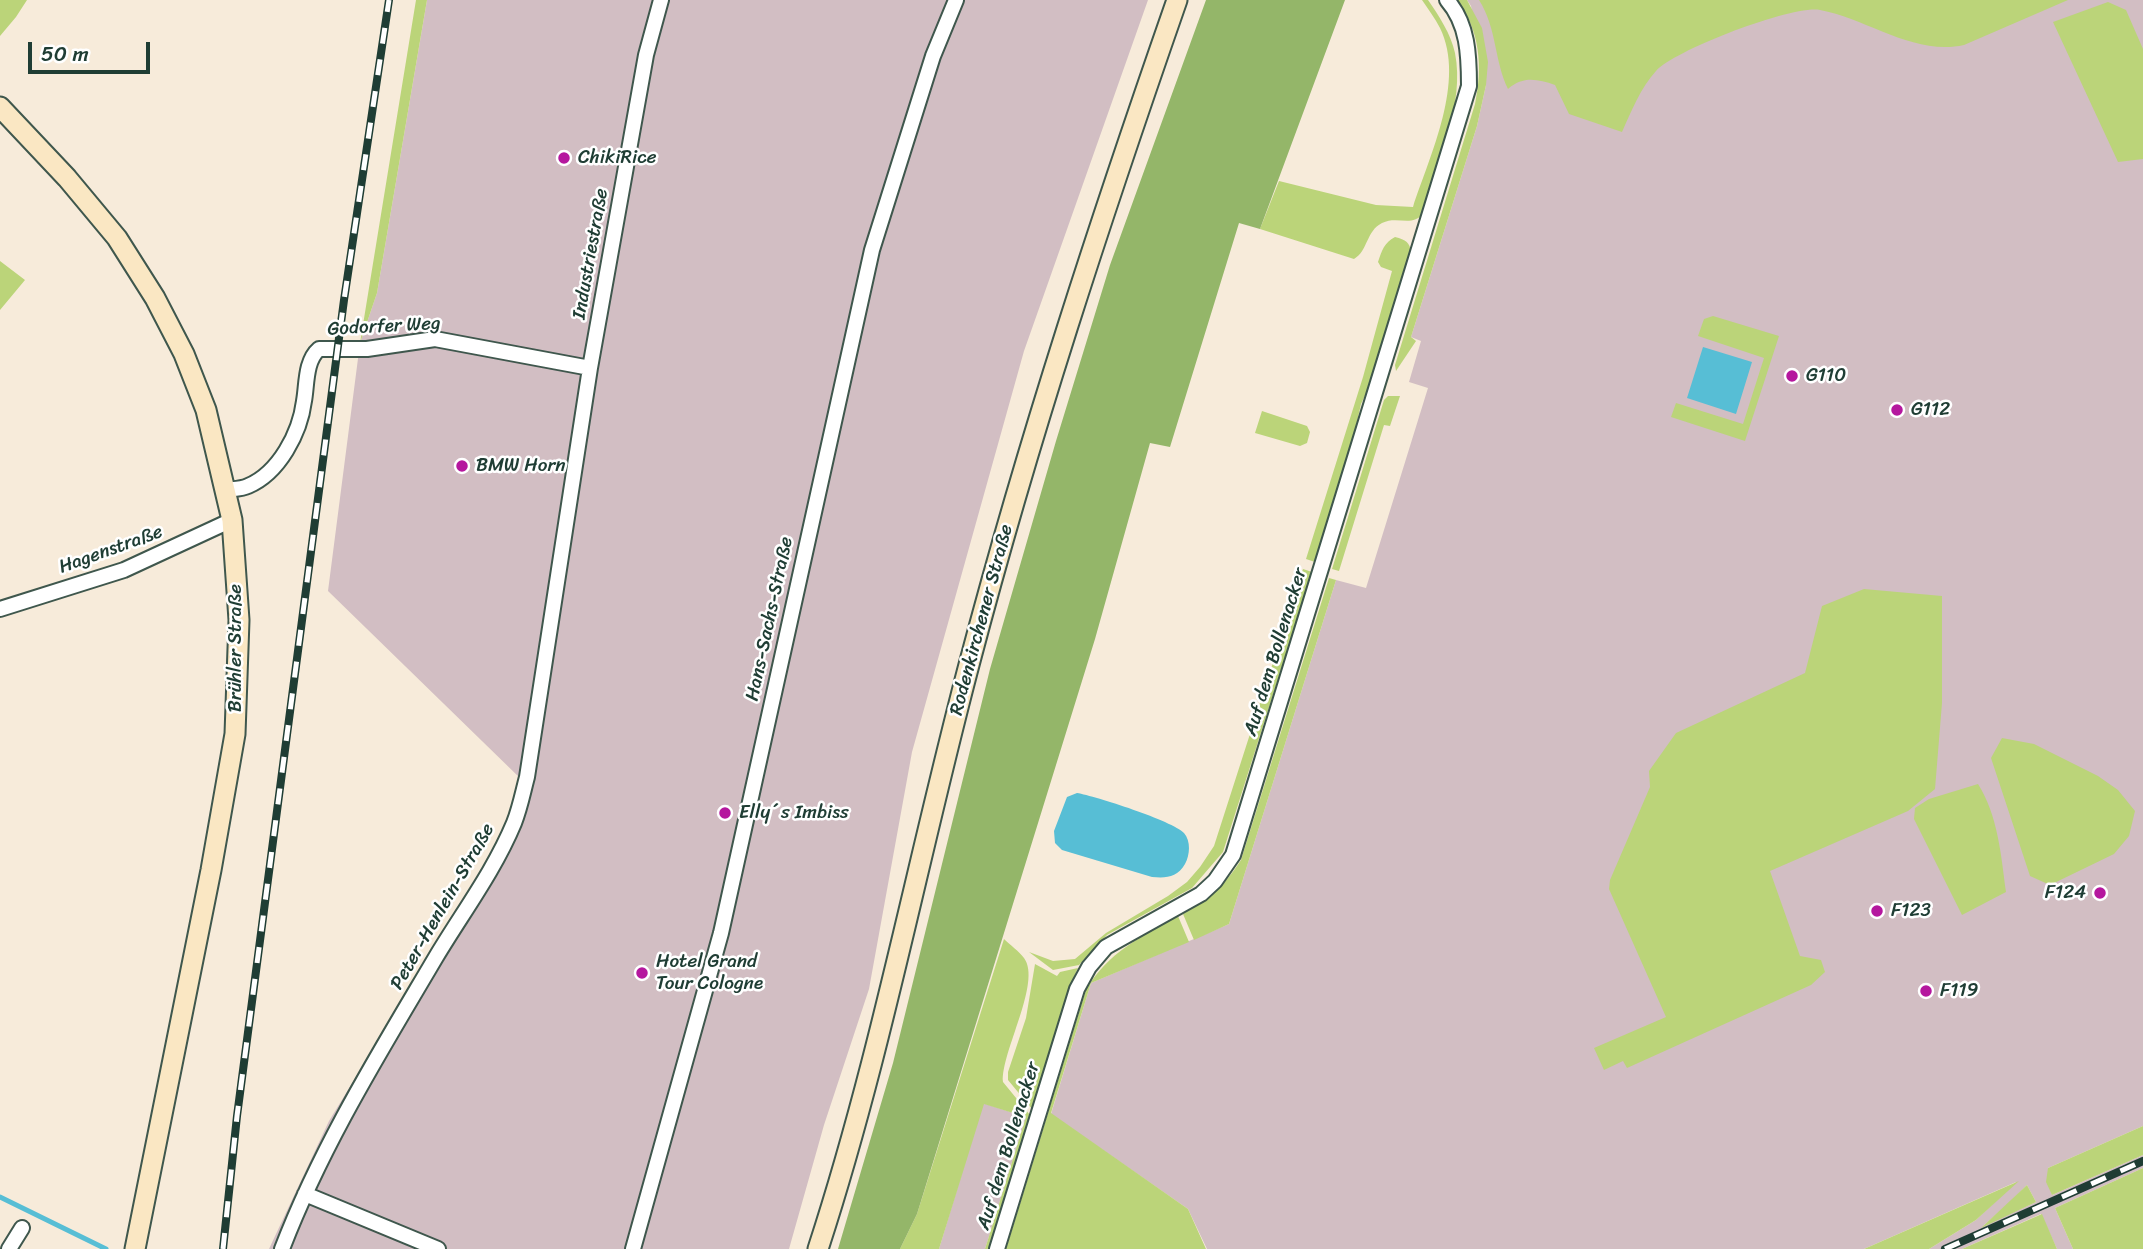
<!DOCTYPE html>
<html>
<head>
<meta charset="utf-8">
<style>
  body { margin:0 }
  #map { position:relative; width:2143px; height:1249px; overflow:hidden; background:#f7ebda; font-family:Sriracha,sans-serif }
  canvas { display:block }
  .scale { position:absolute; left:28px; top:42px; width:122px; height:32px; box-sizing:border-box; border:4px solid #1f3d34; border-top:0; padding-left:9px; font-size:21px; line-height:24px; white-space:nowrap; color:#1f3d34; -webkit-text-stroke:5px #fff; paint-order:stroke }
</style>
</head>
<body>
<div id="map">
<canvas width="2143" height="1249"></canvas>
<div class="scale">50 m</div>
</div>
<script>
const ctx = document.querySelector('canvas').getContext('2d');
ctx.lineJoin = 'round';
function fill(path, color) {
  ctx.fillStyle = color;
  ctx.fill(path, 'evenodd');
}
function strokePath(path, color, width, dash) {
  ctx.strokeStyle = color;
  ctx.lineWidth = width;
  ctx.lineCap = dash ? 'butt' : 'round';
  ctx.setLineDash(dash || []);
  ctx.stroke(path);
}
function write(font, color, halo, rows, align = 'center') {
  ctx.font = font + ' Sriracha,sans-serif';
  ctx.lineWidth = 5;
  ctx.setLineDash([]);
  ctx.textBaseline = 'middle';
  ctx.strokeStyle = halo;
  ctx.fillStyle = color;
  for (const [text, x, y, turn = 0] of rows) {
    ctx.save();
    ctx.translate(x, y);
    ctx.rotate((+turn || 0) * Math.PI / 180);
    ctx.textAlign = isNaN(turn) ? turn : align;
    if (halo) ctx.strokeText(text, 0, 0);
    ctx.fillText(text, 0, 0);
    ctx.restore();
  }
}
const industrial = new Path2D(`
  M 427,0 L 1148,0 L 1024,351 L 912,752 L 869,989 L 824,1125 L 789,1249 L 269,1249 L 329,1121 L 500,841 L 521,779 L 328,591 L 360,343 L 377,293 Z
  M 1467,0 L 2143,0 L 2143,1126 L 2048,1168 L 2052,1195 L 2143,1155 L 2143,1168 L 2055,1208 L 2073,1249 L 2057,1249 L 2041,1214 L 1962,1249 L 1929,1249 L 1976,1220 L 2016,1182 L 1864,1249 L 1207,1249 L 1188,1209 L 1051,1114 L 1091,983 L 1229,924 L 1336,580 L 1366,588 L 1428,388 L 1409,382 L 1421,341 L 1411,337 L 1477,126 L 1486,85 L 1471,6 ZM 2027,1185 L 2036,1202 L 1983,1226 L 2007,1205 Z
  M 983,1103 L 1026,1117 L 985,1249 L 939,1249 Z`);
const green = new Path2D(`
  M 0,0 L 27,0 L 16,17 L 0,36 Z
  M 416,0 L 427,0 L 377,293 L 360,343 Z
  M 1422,0 L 1428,0 C 1439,16 1451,34 1455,53 C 1465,103 1438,165 1424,213 C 1411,228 1398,215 1382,223 C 1366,231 1368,251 1354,259 L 1260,229 L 1279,181 L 1376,205 L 1413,207 C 1430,155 1466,81 1440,28 C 1435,18 1428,9 1422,0 Z
  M 1457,0 L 1467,0 L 1482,28 L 1488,62 L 1486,85 L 1477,126 L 1411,337 L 1416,341 L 1396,371 L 1395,365 L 1475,104 C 1483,67 1480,30 1457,0 Z
  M 1479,0 L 2068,0 L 1964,45 C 1914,56 1868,19 1820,10 C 1792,5 1675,50 1656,71 C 1641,87 1631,112 1622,132 L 1569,114 L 1555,85 C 1537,79 1523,76 1508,89 C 1494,60 1497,28 1479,0 Z
  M 2108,2 L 2126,10 L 2143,49 L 2143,159 L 2118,162 L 2053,22 Z
  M 1395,237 C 1406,240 1410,242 1411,253 L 1368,389 L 1361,404 L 1352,444 L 1315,562 L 1306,559 L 1363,377 L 1392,271 L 1381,267 L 1378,262 C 1382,250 1384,243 1395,237 Z
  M 0,261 L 25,280 L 0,310 Z
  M 1713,316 L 1779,336 L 1745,441 L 1671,417 L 1676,403 L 1743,424 L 1764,358 L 1698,336 L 1704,319 Z
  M 1388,396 L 1400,396 L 1390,426 L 1384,425 L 1339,571 L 1332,569 L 1384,400 Z
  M 1262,411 L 1307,426 L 1310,432 L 1307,443 L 1300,446 L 1255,433 Z
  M 1303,569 L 1312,572 L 1223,852 L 1192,888 L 1107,935 L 1079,965 L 1053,970 L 1029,952 L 1053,961 L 1075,959 L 1106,933 L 1168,896 L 1187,882 L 1200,867 L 1214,846 Z
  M 1329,578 L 1336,580 L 1229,924 L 1194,940 L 1183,914 C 1211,898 1223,887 1241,860 Z
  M 1864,589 L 1942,596 L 1942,703 L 1935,789 L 1908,811 L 1770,871 L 1800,956 L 1821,960 L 1825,972 L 1811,985 L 1627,1068 L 1623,1061 L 1604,1070 L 1594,1048 L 1666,1017 L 1609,889 L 1610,880 L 1650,787 L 1649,771 L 1676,733 L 1805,673 L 1822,606 Z
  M 2002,738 L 2034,744 L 2098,776 L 2118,790 L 2135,811 L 2129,836 L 2114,854 L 2050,885 L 2030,876 L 1991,758 Z
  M 1978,784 C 1998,816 2001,854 2006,892 L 1962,915 L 1914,819 L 1915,808 L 1929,799 Z
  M 1178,916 L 1189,942 L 1091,983 L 1051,1113 L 1188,1209 L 1206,1249 L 1006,1249 L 1086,990 C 1107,953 1142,936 1178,916 Z
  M 1004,939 C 1010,945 1019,951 1024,958 C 1042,982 1001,1052 1003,1082 L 1030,1115 L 989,1249 L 985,1249 L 1026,1117 L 984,1104 L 939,1249 L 900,1249 L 917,1214 Z
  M 1035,964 L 1057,976 L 1060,972 L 1078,968 L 1069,987 L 1032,1109 L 1008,1080 L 1008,1072 L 1026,1018 Z
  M 2143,1126 L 2143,1155 L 2052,1195 L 2046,1182 L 2048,1168 Z
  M 2143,1168 L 2143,1249 L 2073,1249 L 2055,1208 Z
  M 2019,1181 L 1976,1220 L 1929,1249 L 1864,1249 Z
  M 2027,1185 L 2036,1202 L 1981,1228 Z
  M 2042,1214 L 2057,1249 L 1962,1249 Z`);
const forest = new Path2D(`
  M 1206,0 L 1345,0 L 1260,229 L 1239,223 L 1170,447 L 1150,443 L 1095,639 L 917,1214 L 900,1249 L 838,1249 L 893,1063 L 990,669 L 1056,441 L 1110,265 Z`);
const water = new Path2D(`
  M 1703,347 L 1752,362 L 1736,414 L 1687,398 Z
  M 1077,793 C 1095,796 1173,821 1184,833 C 1191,841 1190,855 1185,864 C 1177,878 1166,878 1152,877 L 1062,850 L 1055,843 L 1054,831 L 1067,797 Z`);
const stream = new Path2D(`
  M 0,1197 L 106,1249`);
const street = new Path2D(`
  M 226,490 C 233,489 242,489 248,486 C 279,473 300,433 304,401 C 307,385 305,361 319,349 L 367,349 L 435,339 L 590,368
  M 0,609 L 124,570 L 232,520
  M 305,1194 L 438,1249
  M 9,1249 L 22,1228
  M 282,1249 C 322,1145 380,1052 436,957 C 463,912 494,871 514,823 C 520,808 523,792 527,777 L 590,368 L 646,55 L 661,0
  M 633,1249 L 721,933 L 872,250 L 933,56 L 956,0
  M 997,1249 L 1077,989 L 1089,967 L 1106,947 L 1201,894 L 1215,881 L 1233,855 L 1469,86 C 1469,55 1468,24 1447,0`);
const secondary = new Path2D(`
  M 0,107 L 67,178 L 117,238 L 155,298 L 184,354 L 206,410 L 232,520 L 239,620 L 235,734 L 211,870 L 135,1249
  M 818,1249 C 881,1056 918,857 970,661 C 1029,437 1101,218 1177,0`);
const rail = new Path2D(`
  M 223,1249 L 237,1116 L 344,300 L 389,0
  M 1945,1249 L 2143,1161`);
const markers = [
  [564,158,7,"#b5179e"],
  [1792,376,7,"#b5179e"],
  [1897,410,7,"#b5179e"],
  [462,466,7,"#b5179e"],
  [725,813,7,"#b5179e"],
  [2100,893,7,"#b5179e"],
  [1877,911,7,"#b5179e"],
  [642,973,7,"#b5179e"],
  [1926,991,7,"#b5179e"]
];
const poiNames = [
  ["ChikiRice",578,158],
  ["G110",1806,376],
  ["G112",1911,410],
  ["BMW Horn",476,466],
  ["Elly´s Imbiss",739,813],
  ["F124",2086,893,"right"],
  ["F123",1891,911],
  ["Hotel Grand",656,962],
  ["Tour Cologne",656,984],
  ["F119",1940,991]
];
const streetNames = [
  ["Industriestraße",591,254,-80],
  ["Godorfer Weg",384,327,-3],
  ["Hagenstraße",111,550,-20],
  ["Hans-Sachs-Straße",770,619,-78],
  ["Rodenkirchener Straße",982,620,-75],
  ["Brühler Straße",236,648,-90],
  ["Auf dem Bollenacker",1276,652,-73],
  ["Peter-Henlein-Straße",443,907,-60],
  ["Auf dem Bollenacker",1009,1146,-73]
];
fill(industrial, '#d2bec3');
fill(green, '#bbd479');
fill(forest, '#94b669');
fill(water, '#57bed5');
strokePath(stream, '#57bed5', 5);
strokePath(street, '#3f574d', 18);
strokePath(secondary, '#3f574d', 23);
strokePath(street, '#fff', 14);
strokePath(secondary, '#fae7c3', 19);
strokePath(rail, '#1f3d34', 8);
strokePath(rail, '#fff', 5, [16]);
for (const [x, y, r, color] of markers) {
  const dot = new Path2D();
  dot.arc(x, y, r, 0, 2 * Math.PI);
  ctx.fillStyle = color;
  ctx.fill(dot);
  strokePath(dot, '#fff', 2.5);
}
write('19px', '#1f3d34', '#fff', poiNames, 'left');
write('19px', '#1f3d34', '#fff', streetNames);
</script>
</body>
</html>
